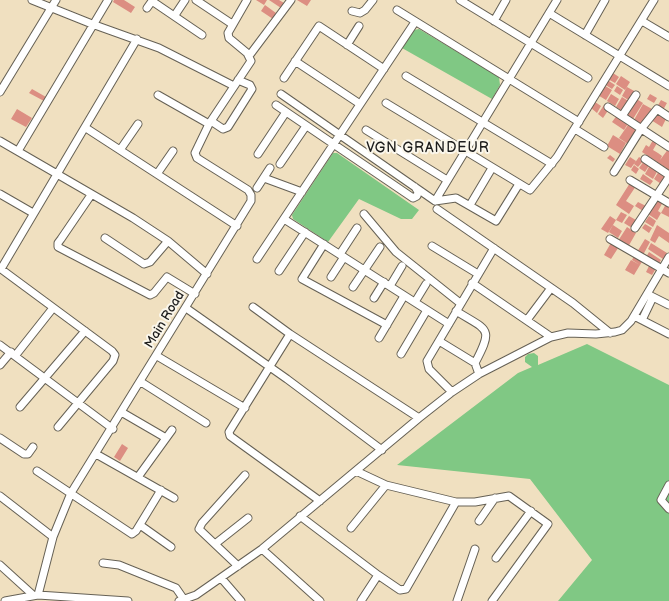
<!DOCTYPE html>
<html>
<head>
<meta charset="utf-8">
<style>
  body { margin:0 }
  canvas { display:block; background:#f0e0c0 }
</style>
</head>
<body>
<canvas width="669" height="601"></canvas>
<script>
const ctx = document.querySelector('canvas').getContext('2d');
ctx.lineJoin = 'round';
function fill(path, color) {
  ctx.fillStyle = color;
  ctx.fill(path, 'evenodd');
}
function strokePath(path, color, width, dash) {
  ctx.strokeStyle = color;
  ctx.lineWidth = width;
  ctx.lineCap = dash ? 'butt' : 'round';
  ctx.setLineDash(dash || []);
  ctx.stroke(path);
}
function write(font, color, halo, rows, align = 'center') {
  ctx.font = font + ' "Balsamiq Sans",sans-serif';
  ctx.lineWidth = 4;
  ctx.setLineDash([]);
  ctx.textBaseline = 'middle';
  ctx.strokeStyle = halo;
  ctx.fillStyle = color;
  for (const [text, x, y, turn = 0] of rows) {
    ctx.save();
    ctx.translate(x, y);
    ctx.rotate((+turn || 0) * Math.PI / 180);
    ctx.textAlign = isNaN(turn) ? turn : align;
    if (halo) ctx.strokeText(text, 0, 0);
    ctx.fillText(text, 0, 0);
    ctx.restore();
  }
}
const green = new Path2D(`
  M 419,29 L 499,77 L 500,85 L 492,99 L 402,48 L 414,30 Z
  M 333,153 L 337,153 L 419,210 L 412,219 L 401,219 L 359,199 L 328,242 L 293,219 L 292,215 Z
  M 587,344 L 669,385 L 669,601 L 558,601 L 592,560 L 530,479 L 397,465 L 518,373 L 532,367 L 525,362 L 525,357 L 528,354 L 534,353 L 538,356 L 538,365 Z`);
const building = new Path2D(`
  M 114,0 L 124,0 L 135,7 L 131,13 L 113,2 Z
  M 256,0 L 267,0 L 264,5 Z
  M 269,0 L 279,0 L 284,3 L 281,8 Z
  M 297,0 L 311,0 L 307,6 Z
  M 265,5 L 276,13 L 273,19 L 261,11 Z
  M 610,71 L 619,77 L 615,83 L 606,78 Z
  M 621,76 L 630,82 L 625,90 L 616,84 Z
  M 606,79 L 615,85 L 612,89 L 604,84 Z
  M 602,84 L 612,90 L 606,100 L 596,94 Z
  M 617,86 L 623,90 L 620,95 L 614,91 Z
  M 627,87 L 636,92 L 630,101 L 622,96 Z
  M 32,89 L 46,97 L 44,101 L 29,93 Z
  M 611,94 L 619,99 L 615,106 L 607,101 Z
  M 650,94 L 657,98 L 654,103 L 647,99 Z
  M 622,97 L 630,102 L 624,112 L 616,107 Z
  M 635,98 L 643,103 L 633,119 L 625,114 Z
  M 661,100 L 667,103 L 663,110 L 657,107 Z
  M 595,102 L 601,106 L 597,113 L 591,108 Z
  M 643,104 L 652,109 L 642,125 L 634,120 Z
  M 604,105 L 609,109 L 603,118 L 598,114 Z
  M 17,109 L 32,118 L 26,127 L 11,119 Z
  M 655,112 L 666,119 L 662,127 L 651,120 Z
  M 618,114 L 629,122 L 624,130 L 612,122 Z
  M 630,122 L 639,128 L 628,144 L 619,138 Z
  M 613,135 L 626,143 L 620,154 L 607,146 Z
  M 653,140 L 657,143 L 653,150 L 658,153 L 655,159 L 658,153 L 662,156 L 660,160 L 669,148 L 669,170 L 642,152 L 646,145 L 649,147 Z
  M 610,155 L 615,159 L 613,162 L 607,158 Z
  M 630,157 L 636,161 L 631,168 L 625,165 Z
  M 639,157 L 644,160 L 638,167 L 634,164 Z
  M 644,161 L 650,164 L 645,172 L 639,168 Z
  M 634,165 L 639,169 L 636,174 L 631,170 Z
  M 650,165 L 658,170 L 653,179 L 645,174 Z
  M 659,171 L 666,175 L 661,184 L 654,179 Z
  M 643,174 L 653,181 L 650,185 L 640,179 Z
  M 630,183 L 636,186 L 626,201 L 634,206 L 629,214 L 616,205 Z
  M 657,198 L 663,202 L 658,211 L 661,213 L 657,220 L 648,214 Z
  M 638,202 L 646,206 L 643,211 L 635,206 Z
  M 666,204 L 669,206 L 669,217 L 661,213 Z
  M 621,212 L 627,215 L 622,223 L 616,220 Z
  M 610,216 L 616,220 L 608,233 L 601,229 Z
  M 629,216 L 636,220 L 632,228 L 624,223 Z
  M 649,216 L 656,221 L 653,227 L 645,222 Z
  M 645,224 L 652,228 L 649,233 L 642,228 Z
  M 613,225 L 622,231 L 618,238 L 609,232 Z
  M 657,225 L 669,233 L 669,243 L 659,236 L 655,243 L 650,240 Z
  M 627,227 L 636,233 L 628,247 L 618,241 Z
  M 645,239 L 650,242 L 643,255 L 637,252 Z
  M 612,241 L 620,245 L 611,259 L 604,255 Z
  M 651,243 L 667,253 L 663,259 L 648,249 Z
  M 649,252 L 661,260 L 657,267 L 645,259 Z
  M 635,254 L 643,260 L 640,265 L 632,260 Z
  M 631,260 L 640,265 L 634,275 L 625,270 Z
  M 649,266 L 655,270 L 652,275 L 646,272 Z
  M 122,444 L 128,448 L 120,461 L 114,457 Z`);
const minor = new Path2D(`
  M 32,0 L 92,24 L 159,48 L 234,86
  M 196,0 L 232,24
  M 460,0 L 588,78
  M 147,8 L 152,1 L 202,35
  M 397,10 L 579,122
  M 352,11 L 360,13 L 365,10 L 373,0
  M 549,13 L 669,86
  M 175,15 L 185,0
  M 494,21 L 506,0
  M 642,21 L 669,37
  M 585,35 L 605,0
  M 347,45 L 359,26
  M 249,56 L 291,0
  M 295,61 L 360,104
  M 406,76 L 552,164
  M 284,78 L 319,26 L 384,69
  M 0,92 L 56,0
  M 281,94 L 435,201 L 456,198 L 496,221 L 519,184
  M 158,95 L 209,124
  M 386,103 L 530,190 L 557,157 L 654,0
  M 276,105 L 413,198 L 417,196 L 418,192 L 415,187
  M 608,107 L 669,147
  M 622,116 L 636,95
  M 211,121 L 223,129 L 228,127 L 252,89 L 250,85 L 238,80
  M 86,128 L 237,226
  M 575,129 L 604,147
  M 366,130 L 447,180
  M 0,141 L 133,218 L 168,241 L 207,274
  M 120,150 L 138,124
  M 18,151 L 108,0
  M 258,154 L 286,112
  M 645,159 L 669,175
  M 280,164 L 306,126
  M 614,172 L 641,129 L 657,109 L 669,117
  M 157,174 L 173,151
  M 264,178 L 302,192
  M 630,180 L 669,203
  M 257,188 L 270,168
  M 0,194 L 33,213
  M 91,195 L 61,239 L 58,243 L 58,247 L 150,295 L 154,293 L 167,277 L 195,294
  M 435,201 L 557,0
  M 470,205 L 492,168
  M 437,209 L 573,303 L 610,333
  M 364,214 L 396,252 L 460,303
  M 284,219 L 449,324
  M 635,228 L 669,177
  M 105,238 L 144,264 L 150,262 L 168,241
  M 610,239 L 669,273
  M 324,244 L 302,279 L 387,325
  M 432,246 L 478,274
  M 340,254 L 357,228
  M 257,259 L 415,22
  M 279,271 L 305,232
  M 331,277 L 344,257
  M 472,283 L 551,337
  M 390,286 L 402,266
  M 353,287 L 380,247
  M 649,295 L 669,305
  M 374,298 L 384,282
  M 415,302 L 426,284
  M 253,307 L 290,334 L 419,418
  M 186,308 L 287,379 L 382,450
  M 456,311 C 488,331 494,327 475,363 L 479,374
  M 634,316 L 669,334
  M 527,320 L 551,288
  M 642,320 L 653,297
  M 290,334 L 229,432 L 230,436 L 320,501
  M 379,338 L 404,296
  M 439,341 L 475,363
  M 0,345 L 113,429
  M 401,354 L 427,310
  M 15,356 L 53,308
  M 157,356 L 245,408
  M 0,365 L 11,352
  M 141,382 L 206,423
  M 452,392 L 429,369 L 427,361 L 494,248
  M 20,407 L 85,331
  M 123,413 L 166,438
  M 58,427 L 113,361 L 115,355 L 112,351 L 1,269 L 137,39
  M 0,438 L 24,454 L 28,454 L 33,447
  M 96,454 L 174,498
  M 37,471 L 132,534 L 136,531 L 161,490
  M 356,471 L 386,485 L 456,502 L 475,502 L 509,496 L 548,524 L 492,601
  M 138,477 L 172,430
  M 669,485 L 661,500 L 669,509
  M 0,496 L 53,537
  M 300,516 L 378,575 L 361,601
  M 479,521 L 495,498
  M 140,525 L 171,547
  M 351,528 L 386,485
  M 215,544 L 248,518
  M 262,549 L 320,601
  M 496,558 L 531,511
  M 103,563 L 119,565 L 176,588 L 185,601
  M 0,565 L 33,595
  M 238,566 L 199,529 L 202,523 L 245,475
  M 378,575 L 400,590 L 406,589 L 456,502
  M 222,579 L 241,601
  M 38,595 L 53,537 L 71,493 L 251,201 L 251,195 L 248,190 L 197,158 L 195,153 L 209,124 L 251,61 L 247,53 L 229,38 L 228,33 L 247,0
  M 5,601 L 38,595 L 128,601
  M 179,601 L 196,595 L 262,549 L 419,418 L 452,392 L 479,374 L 551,337 L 568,333 L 596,334 L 615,332 L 622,330 L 631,321 L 669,257
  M 457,601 L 475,549`);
const streetNames = [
  ["Main Road",165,320,-59]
];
const neighbourhoodNames = [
  ["VGN GRANDEUR",428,148]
];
fill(green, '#80c884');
fill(building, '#dc8e82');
strokePath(minor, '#666155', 9);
strokePath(minor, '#fff', 7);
write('13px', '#1c1c1c', '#fbf7ec', streetNames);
ctx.letterSpacing = '1px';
write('14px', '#1c1c1c', '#fbf7ec', neighbourhoodNames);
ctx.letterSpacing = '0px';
</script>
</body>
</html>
